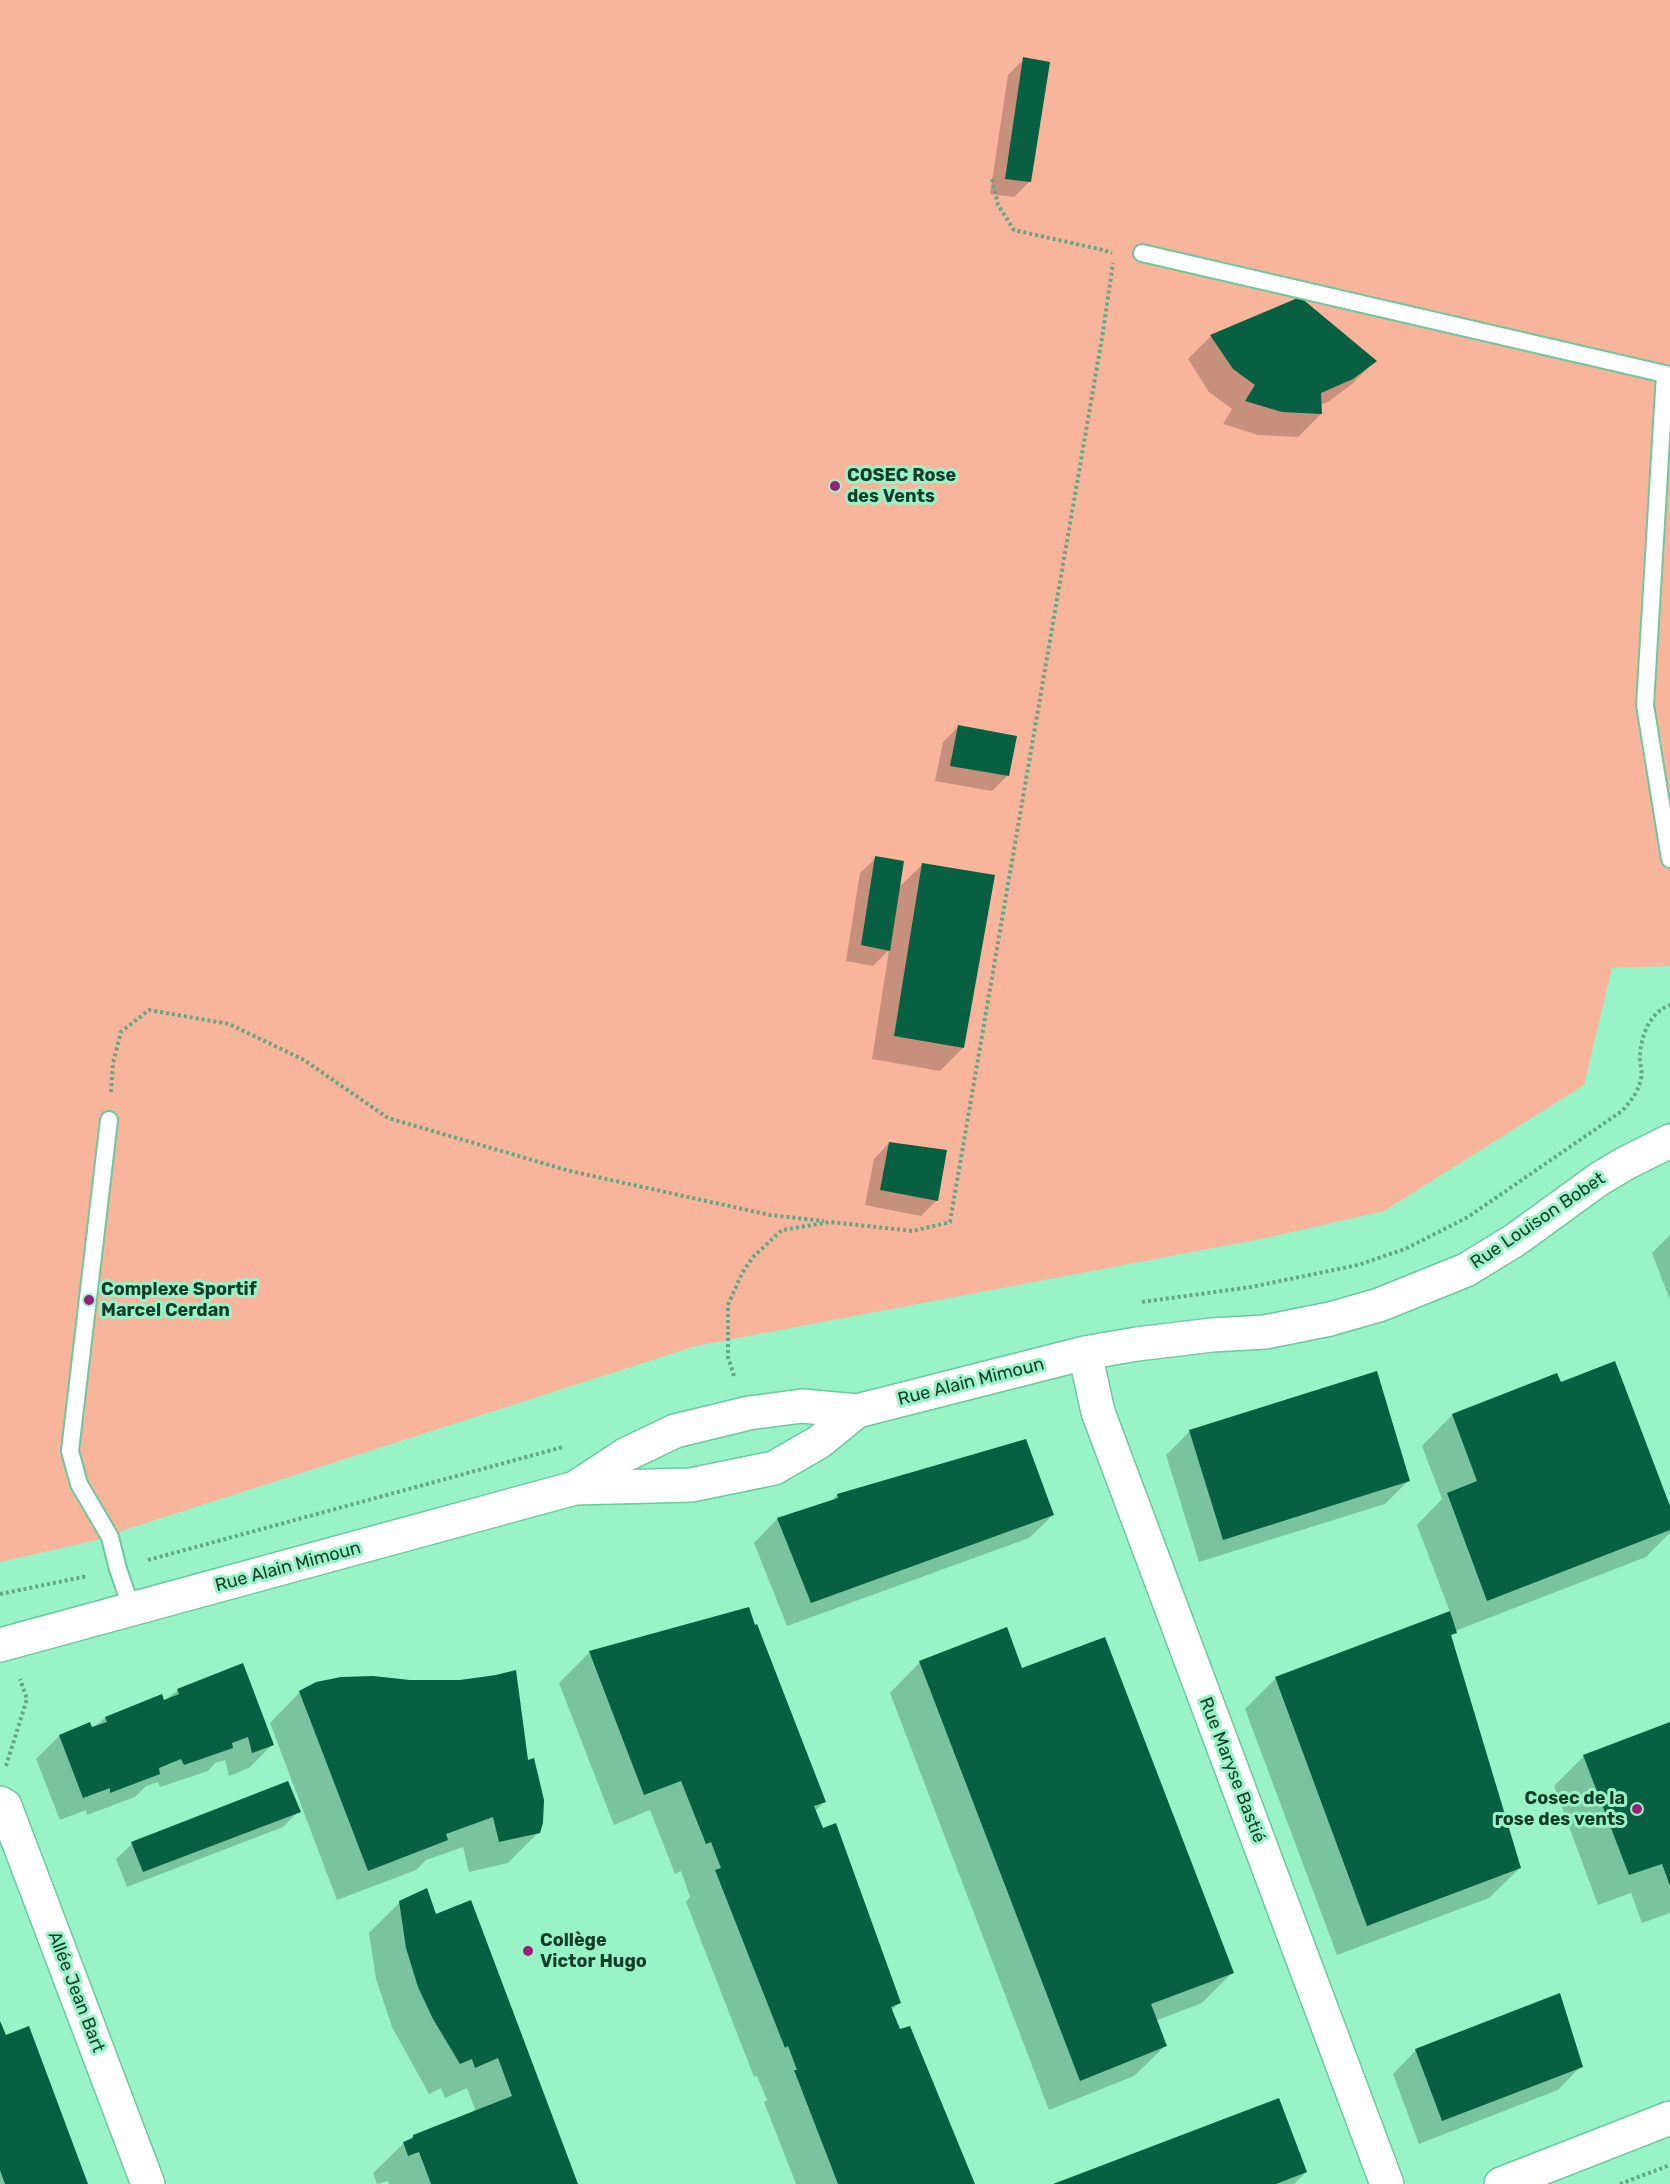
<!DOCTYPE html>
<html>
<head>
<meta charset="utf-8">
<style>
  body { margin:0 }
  canvas { display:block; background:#98f4c7 }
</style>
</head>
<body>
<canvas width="1670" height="2184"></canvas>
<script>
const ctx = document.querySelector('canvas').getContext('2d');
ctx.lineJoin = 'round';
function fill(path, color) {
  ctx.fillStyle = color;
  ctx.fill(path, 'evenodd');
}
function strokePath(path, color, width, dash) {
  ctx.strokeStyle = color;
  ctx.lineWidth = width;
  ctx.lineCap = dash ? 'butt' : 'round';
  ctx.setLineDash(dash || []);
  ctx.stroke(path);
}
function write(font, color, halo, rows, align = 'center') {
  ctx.font = font + ' Rubik,sans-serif';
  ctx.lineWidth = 6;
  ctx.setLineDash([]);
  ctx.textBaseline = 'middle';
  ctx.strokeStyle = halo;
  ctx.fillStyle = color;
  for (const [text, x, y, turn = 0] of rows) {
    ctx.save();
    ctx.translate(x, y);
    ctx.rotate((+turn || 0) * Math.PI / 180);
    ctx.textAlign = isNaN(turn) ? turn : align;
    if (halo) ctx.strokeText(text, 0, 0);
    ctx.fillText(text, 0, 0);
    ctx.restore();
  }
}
const green = new Path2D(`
  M 0,0 L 1670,0 L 1670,966 L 1612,968 L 1584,1085 L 1384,1211 L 1266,1238 L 696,1346 L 124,1530 L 110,1537 L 0,1562 Z`);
const shadow = new Path2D(`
  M 1024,59 L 1029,182 L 1014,197 L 990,194 L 1008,75 Z
  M 1211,336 L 1375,361 L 1352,384 L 1328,402 L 1320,405 L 1321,414 L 1298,437 L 1258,435 L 1223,424 L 1232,409 L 1209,392 L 1188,359 Z
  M 958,727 L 1008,775 L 992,791 L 935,781 L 943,742 Z
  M 876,858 L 898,888 L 922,865 L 963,1048 L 940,1071 L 872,1059 L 889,950 L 873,966 L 846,961 L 860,873 Z
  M 889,1143 L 937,1200 L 921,1216 L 865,1205 L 874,1159 Z
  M 1670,1235 L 1670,1300 L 1652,1253 Z
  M 1376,1373 L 1408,1481 L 1385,1504 L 1199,1562 L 1166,1455 L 1189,1432 Z
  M 1556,1375 L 1560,1384 L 1670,1511 L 1670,1533 L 1646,1557 L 1455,1631 L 1450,1637 L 1520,1868 L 1489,1898 L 1337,1955 L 1245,1709 L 1275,1679 L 1450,1612 L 1417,1525 L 1442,1499 L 1422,1446 L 1452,1415 Z
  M 837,1495 L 1053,1515 L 1029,1538 L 787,1626 L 754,1543 L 777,1519 L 830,1503 Z
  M 590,1652 L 825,1801 L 815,1811 L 899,2003 L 891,2011 L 973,2184 L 796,2184 L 764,2102 L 767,2100 L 757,2076 L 754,2077 L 686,1902 L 690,1897 L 681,1871 L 675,1874 L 650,1810 L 614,1825 L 559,1683 Z
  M 920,1662 L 1021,1670 L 1232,1973 L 1202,2003 L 1155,2021 L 1165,2046 L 1134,2076 L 1049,2110 L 890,1693 Z
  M 178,1690 L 273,1744 L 249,1768 L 229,1776 L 225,1760 L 215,1763 L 208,1771 L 160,1787 L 158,1782 L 146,1786 L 135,1797 L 87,1815 L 86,1810 L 60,1820 L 36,1759 L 59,1736 L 89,1724 L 91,1729 L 105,1718 L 163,1702 Z
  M 300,1692 L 538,1833 L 508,1863 L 469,1872 L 463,1847 L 426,1860 L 416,1870 L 337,1900 L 270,1723 Z
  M 1670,1724 L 1670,1913 L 1642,1923 L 1631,1893 L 1598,1905 L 1554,1786 L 1584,1756 Z
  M 287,1783 L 299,1811 L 283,1827 L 127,1887 L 116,1859 L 132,1844 Z
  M 400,1902 L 435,1916 L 577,2184 L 389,2184 L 388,2181 L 377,2184 L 373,2173 L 404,2143 L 413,2136 L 476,2112 L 467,2088 L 445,2098 L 441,2088 L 429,2094 L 392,2027 L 376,1979 L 369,1933 Z
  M 0,2024 L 5,2037 L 88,2184 L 0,2184 Z
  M 1416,2050 L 1581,2066 L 1558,2090 L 1419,2144 L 1393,2074 Z
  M 1306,2172 L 1294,2184 L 1057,2184 Z`);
const building = new Path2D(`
  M 1023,57 L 1050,62 L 1031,182 L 1005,179 Z
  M 1300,297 L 1377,361 L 1353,379 L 1321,393 L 1322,414 L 1282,412 L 1245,401 L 1255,385 L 1233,369 L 1210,335 Z
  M 958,725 L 1017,736 L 1009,776 L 950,766 Z
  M 875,856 L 904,861 L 890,951 L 861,945 Z
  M 922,863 L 995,875 L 964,1048 L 894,1036 Z
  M 889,1142 L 947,1150 L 938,1201 L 880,1190 Z
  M 1615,1361 L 1670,1506 L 1670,1530 L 1487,1601 L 1447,1493 L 1477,1481 L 1452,1414 L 1557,1373 L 1561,1382 Z
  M 1377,1371 L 1410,1481 L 1223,1540 L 1189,1430 Z
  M 1026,1439 L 1054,1515 L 811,1603 L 777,1518 L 838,1498 L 837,1494 Z
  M 749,1607 L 755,1625 L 757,1624 L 826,1802 L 814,1806 L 823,1828 L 836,1823 L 901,2003 L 891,2007 L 900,2029 L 910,2026 L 975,2184 L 838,2184 L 794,2070 L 797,2070 L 788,2046 L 785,2048 L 715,1870 L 721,1868 L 711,1842 L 706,1844 L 681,1781 L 644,1795 L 589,1651 Z
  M 1450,1611 L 1457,1633 L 1451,1635 L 1521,1868 L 1367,1926 L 1275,1677 Z
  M 1007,1627 L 1022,1668 L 1105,1637 L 1234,1973 L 1151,2004 L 1167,2046 L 1080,2081 L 919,1661 Z
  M 243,1663 L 274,1745 L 252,1753 L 248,1737 L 232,1743 L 233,1748 L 184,1765 L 181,1759 L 159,1768 L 160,1774 L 110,1793 L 110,1788 L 83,1798 L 59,1735 L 90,1722 L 92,1727 L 107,1722 L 105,1717 L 162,1694 L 164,1700 L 179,1694 L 177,1689 Z
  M 516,1670 L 528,1760 L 534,1758 L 544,1800 L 543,1823 L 540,1833 L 499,1842 L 493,1817 L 446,1834 L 448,1840 L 368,1871 L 299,1691 L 316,1682 L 341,1677 L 373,1676 L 410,1680 L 460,1680 L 496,1675 Z
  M 1670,1722 L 1670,1886 L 1662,1864 L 1629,1875 L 1583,1755 Z
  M 288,1781 L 301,1812 L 143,1872 L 131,1842 Z
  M 427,1888 L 436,1914 L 471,1900 L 578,2184 L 431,2184 L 419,2152 L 408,2156 L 403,2142 L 413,2138 L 413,2135 L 512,2096 L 498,2058 L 475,2068 L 472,2059 L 460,2064 L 433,2019 L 418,1987 L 406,1948 L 399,1901 Z
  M 1560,1993 L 1583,2067 L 1442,2121 L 1415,2049 Z
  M 0,2021 L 6,2035 L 29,2026 L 88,2184 L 5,2184 L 0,2170 Z
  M 1279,2098 L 1307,2172 L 1276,2184 L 1053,2184 Z`);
const path = new Path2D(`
  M 992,179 L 998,205 L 1014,230 L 1103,250 L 1112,253
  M 111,1092 L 113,1063 L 121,1032 L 149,1010 L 229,1024 L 304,1060 L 388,1118 L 570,1171 L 770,1215 L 824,1221
  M 1142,1302 L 1251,1287 L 1358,1265 L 1405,1249 L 1468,1217 L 1622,1111 C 1631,1101 1638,1092 1641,1079 C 1643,1071 1639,1063 1640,1055 C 1641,1036 1650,1012 1670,1005
  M 734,1376 L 728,1357 L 728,1305 L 742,1273 L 753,1257 L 782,1230 L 830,1222 L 913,1231 L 950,1222 L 1103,332 L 1113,263
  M 148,1560 L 563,1447
  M 0,1594 L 88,1576
  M 6,1766 L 27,1699 L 20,1679
  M 1620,2184 L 1670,2165`);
const service = new Path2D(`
  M 1142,253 L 1665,374 L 1645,705 L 1670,859
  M 109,1120 L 70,1451 L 79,1484 L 110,1537 L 118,1569 L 132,1610`);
const minor = new Path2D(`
  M 1085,1353 L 1098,1412 L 1387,2184
  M 575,1488 L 625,1455 L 675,1431 L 749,1413 L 802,1406 L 857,1411 L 1085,1353 L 1137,1344 L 1212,1335 L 1265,1332 L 1330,1319 L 1379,1305 L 1466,1270 L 1515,1240 L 1599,1179 L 1626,1163 L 1670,1141
  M 0,1645 L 575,1488 L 691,1485 L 774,1468 L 819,1442 L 857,1411
  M 0,1803 L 5,1806 L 148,2184
  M 1501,2184 L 1670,2118`);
const markers = [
  [835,486,6,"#991f78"],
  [89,1300,6,"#991f78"],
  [1637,1809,6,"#991f78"],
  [528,1951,6,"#991f78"]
];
const poiNames = [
  ["COSEC Rose",847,476],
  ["des Vents",847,497],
  ["Complexe Sportif",101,1290],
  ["Marcel Cerdan",101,1311],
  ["Cosec de la",1625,1799,"right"],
  ["rose des vents",1625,1820,"right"],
  ["Collège",540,1941],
  ["Victor Hugo",540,1962]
];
const streetNames = [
  ["Rue Louison Bobet",1538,1221,-34],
  ["Rue Alain Mimoun",971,1382,-14],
  ["Rue Alain Mimoun",288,1567,-15],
  ["Rue Maryse Bastié",1232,1770,69],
  ["Allée Jean Bart",76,1992,69]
];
fill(green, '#f8b59b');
fill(shadow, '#0003');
fill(building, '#066041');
strokePath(service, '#6cc89d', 20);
strokePath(minor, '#6cc89d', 36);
strokePath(path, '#62a887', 4, [3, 3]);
strokePath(service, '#fff', 16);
strokePath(minor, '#fff', 33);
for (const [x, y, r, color] of markers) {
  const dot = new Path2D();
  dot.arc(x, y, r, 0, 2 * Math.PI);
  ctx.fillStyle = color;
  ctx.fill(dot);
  strokePath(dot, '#98f4c7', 2);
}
write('bold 18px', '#153c2b', '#98f4c7', poiNames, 'left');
write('18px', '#153c2b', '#98f4c7', streetNames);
</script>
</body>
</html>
